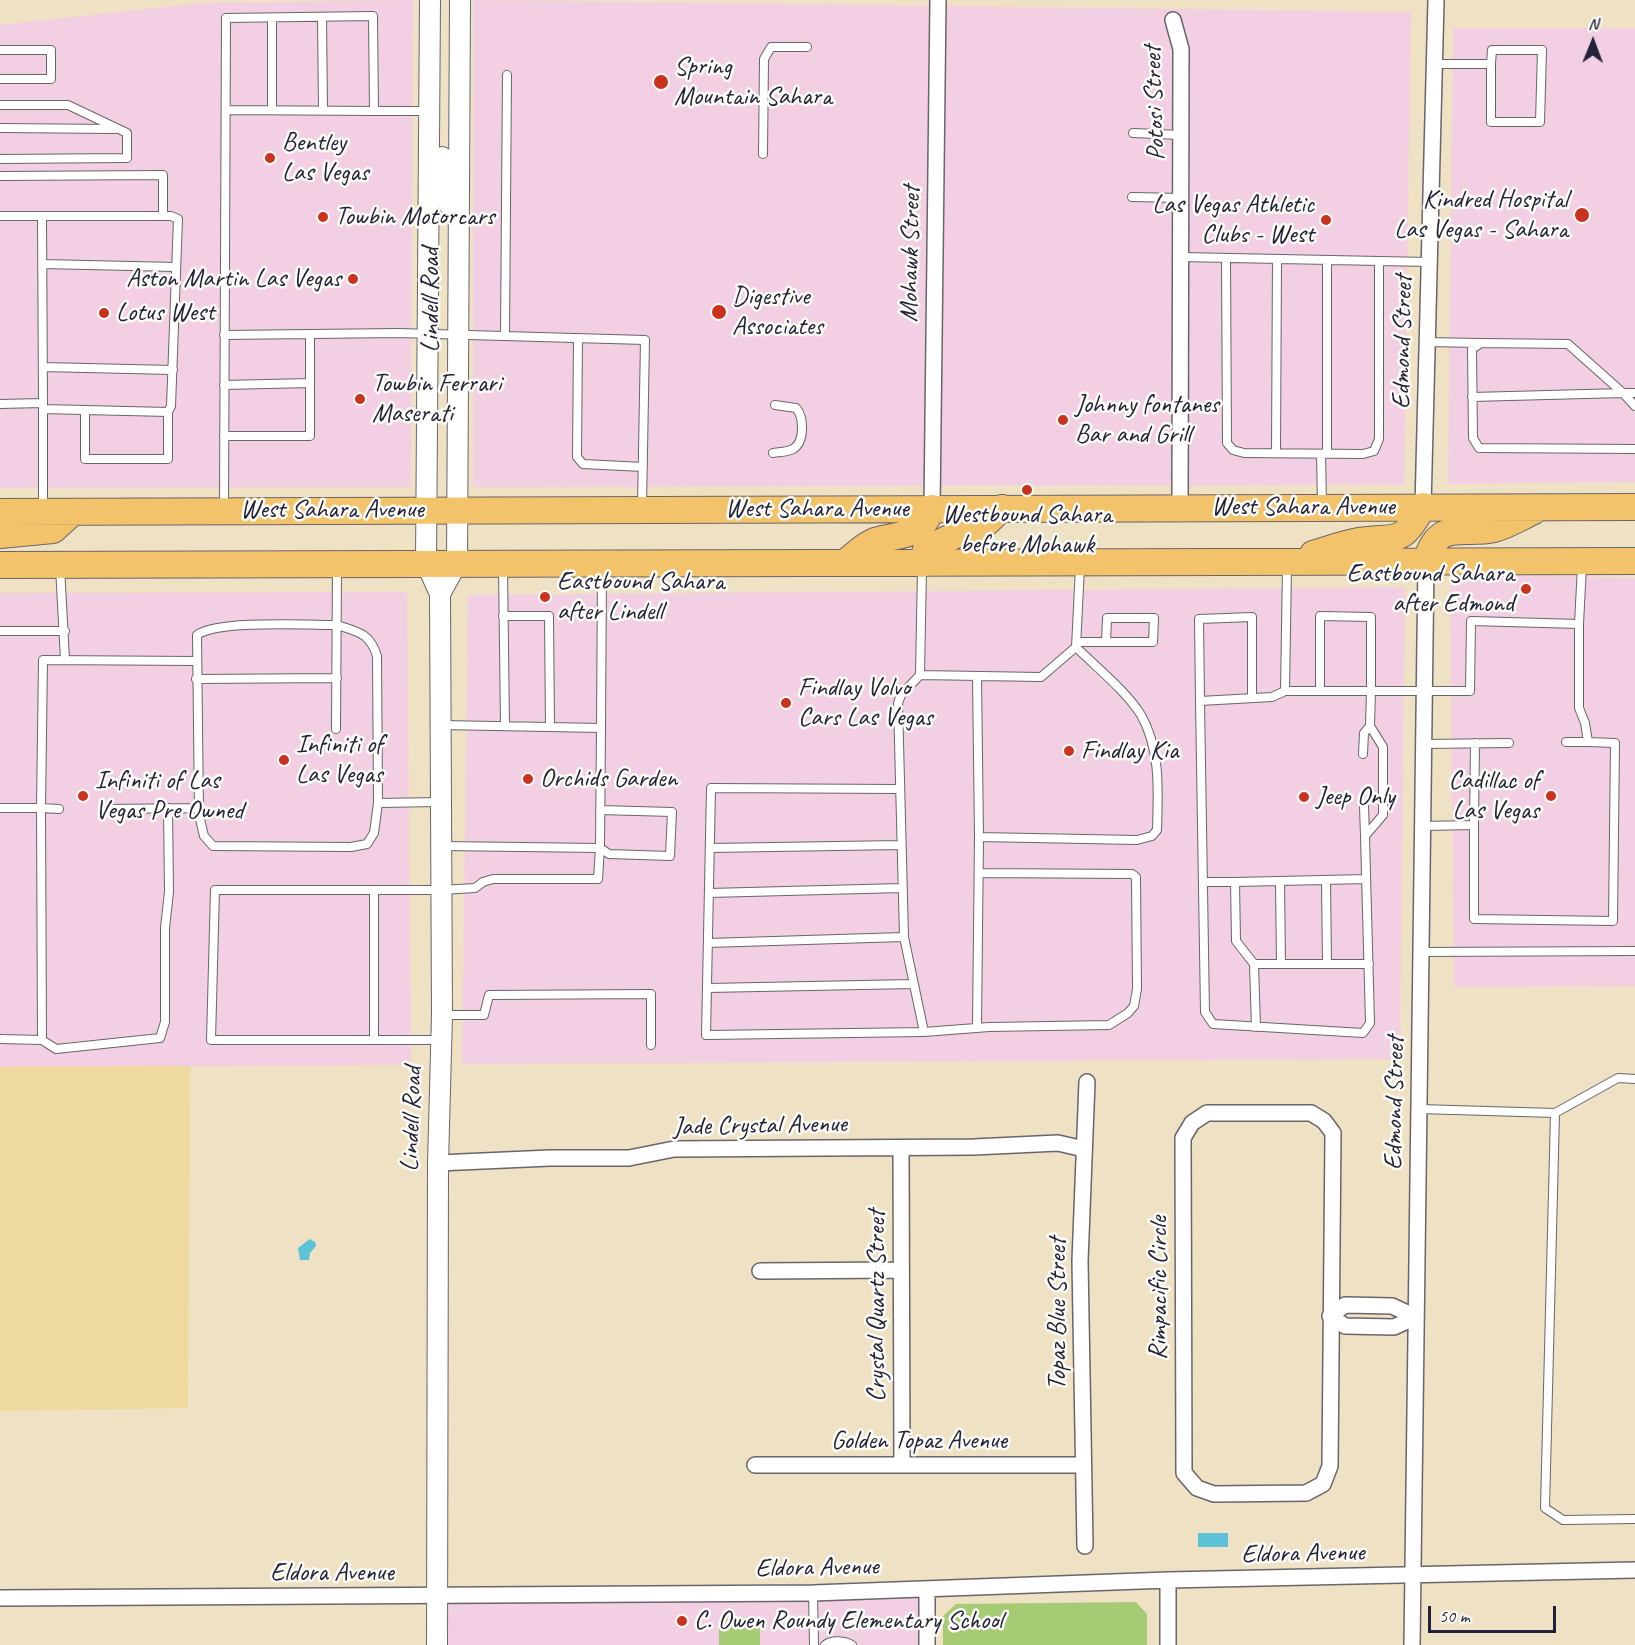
<!DOCTYPE html>
<html>
<head>
<meta charset="utf-8">
<style>
  body { margin:0 }
  #map { position:relative; width:1635px; height:1645px; overflow:hidden; background:#efe1c3; font-family:Caveat,sans-serif }
  canvas { display:block }
  .north { position:absolute; left:1563px; top:12px; width:60px; height:60px; -webkit-text-stroke:4px #fdfcf7; paint-order:stroke; rotate:1deg; font-size:16px; font-weight:700; line-height:24px; text-align:center; color:#22223b }
  .north::after { content:''; display:block; margin:auto; width:21px; height:27px; background:#22223b; clip-path:polygon(50% 0,100% 100%,50% 72%,0 100%) }
  .scale { position:absolute; left:1428px; top:1606px; width:128px; height:27px; box-sizing:border-box; border:3px solid #22223b; border-top:0; padding-left:8px; font-size:18px; line-height:21px; white-space:nowrap; color:#22223b; -webkit-text-stroke:4px #fdfcf7; paint-order:stroke }
</style>
</head>
<body>
<div id="map">
<canvas width="1635" height="1645"></canvas>
<div class="north">N</div>
<div class="scale">50 m</div>
</div>
<script>
const ctx = document.querySelector('canvas').getContext('2d');
ctx.lineJoin = 'round';
function fill(path, color) {
  ctx.fillStyle = color;
  ctx.fill(path, 'evenodd');
}
function strokePath(path, color, width, dash) {
  ctx.strokeStyle = color;
  ctx.lineWidth = width;
  ctx.lineCap = dash ? 'butt' : 'round';
  ctx.setLineDash(dash || []);
  ctx.stroke(path);
}
function write(font, color, halo, rows, align = 'center') {
  ctx.font = font + ' Caveat,sans-serif';
  ctx.lineWidth = 5;
  ctx.setLineDash([]);
  ctx.textBaseline = 'middle';
  ctx.strokeStyle = halo;
  ctx.fillStyle = color;
  for (const [text, x, y, turn = 0] of rows) {
    ctx.save();
    ctx.translate(x, y);
    ctx.rotate((+turn || 0) * Math.PI / 180);
    ctx.textAlign = isNaN(turn) ? turn : align;
    if (halo) ctx.strokeText(text, 0, 0);
    ctx.fillText(text, 0, 0);
    ctx.restore();
  }
}
const built = new Path2D(`
  M 413,0 L 411,487 L 0,488 L 0,25 L 201,3 Z
  M 473,0 L 1411,12 L 1404,485 L 473,487 Z
  M 1453,28 L 1635,28 L 1635,482 L 1448,484 Z
  M 1450,575 L 1635,578 L 1635,986 L 1454,987 Z
  M 1405,587 L 1400,1059 L 462,1064 L 468,595 Z
  M 407,592 L 411,1065 L 0,1067 L 0,593 Z
  M 927,1590 L 927,1645 L 437,1645 L 438,1596 Z`);
const green = new Path2D(`
  M 1136,1602 L 1147,1614 L 1147,1645 L 943,1645 L 943,1616 L 956,1604 Z
  M 760,1617 L 760,1645 L 719,1645 L 719,1618 Z`);
const sand = new Path2D(`
  M 190,1066 L 188,1408 L 0,1411 L 0,1067 Z`);
const water = new Path2D(`
  M 310,1239 L 315,1242 L 316,1246 L 310,1253 L 309,1260 L 300,1260 L 298,1248 Z
  M 1198,1533 L 1228,1533 L 1228,1547 L 1198,1547 Z`);
const service = new Path2D(`
  M 322,17 L 323,110
  M 0,50 L 51,50 L 51,79 L 0,79
  M 1434,64 L 1491,64 L 1491,122 L 1540,122 L 1542,50 L 1492,50 L 1491,64
  M 0,105 L 68,105 L 127,133 L 127,158 L 0,159
  M 226,110 L 374,111
  M 272,110 L 272,18
  M 0,128 L 115,129
  M 1133,133 L 1181,135
  M 763,154 L 764,59 L 771,47 L 807,47
  M 0,176 L 163,175 L 163,216
  M 1132,197 L 1181,198
  M 0,216 L 171,216 L 178,219 L 171,406 L 168,412 L 43,409
  M 42,216 L 43,403
  M 1181,257 L 1429,262
  M 1226,258 L 1227,443 L 1233,450 L 1244,453 L 1363,454 L 1374,451 L 1379,439 L 1379,261
  M 1327,260 L 1327,454
  M 42,264 L 176,267
  M 224,335 L 398,333 L 645,340 L 642,506
  M 505,336 L 507,75
  M 578,338 L 577,457 L 583,464 L 643,467
  M 1427,342 L 1479,343
  M 43,367 L 173,370
  M 224,385 L 310,383
  M 1635,393 L 1623,393 L 1568,344 L 1481,343 L 1472,349 L 1473,438 L 1479,448 L 1635,449
  M 1472,397 L 1623,393 L 1635,406
  M 0,404 L 43,403 L 43,509
  M 85,410 L 85,459 L 168,459 L 168,412
  M 224,436 L 310,436 L 310,334
  M 773,453 C 779,452 788,452 793,449 C 805,442 804,417 796,408 L 775,405
  M 1276,453 L 1277,259
  M 1321,454 L 1322,503
  M 224,506 L 226,18 L 373,16 L 374,111 L 428,111
  M 60,567 L 65,660
  M 503,567 L 505,726
  M 922,568 L 920,675 L 901,695 L 898,703 L 904,937 L 924,1032 L 989,1027 L 1109,1025 L 1128,1013 L 1134,1006 L 1137,989 L 1136,877 L 1132,874 L 979,873
  M 503,616 L 549,616 L 550,727
  M 337,625 C 358,632 370,633 377,656 L 378,803 L 374,833 L 367,844 L 351,847 L 213,846 L 204,836 L 199,815 L 197,635 C 218,620 307,625 337,625 Z
  M 0,631 L 65,631
  M 1077,642 L 1153,642 L 1154,618 L 1107,618 L 1106,642
  M 920,675 L 1041,677 L 1076,647 L 1080,567
  M 977,676 L 979,837
  M 196,679 L 337,678
  M 1285,691 L 1371,691 L 1370,726 L 1383,747 L 1383,815 L 1365,836 L 1370,1023 L 1363,1033 L 1213,1024 L 1205,1012 L 1200,701 L 1272,697 L 1285,691 L 1287,567
  M 1320,691 L 1320,616 L 1371,617 L 1371,691 L 1470,691 L 1471,621 L 1579,624 L 1582,566
  M 1200,701 L 1199,619 L 1252,617 L 1252,698
  M 442,725 L 601,728 L 602,569
  M 336,729 L 337,568
  M 1566,742 L 1588,742
  M 1424,744 L 1509,743
  M 1363,754 L 1364,733 L 1370,726
  M 899,789 L 711,788 L 706,1035 L 924,1032
  M 378,803 L 439,802
  M 1364,806 L 1365,836
  M 0,808 L 41,808 L 42,1040 L 0,1039
  M 59,809 L 41,808 L 43,660 L 196,661
  M 106,809 L 198,808
  M 1474,825 L 1475,743
  M 1423,826 L 1474,825 L 1474,919 L 1613,921 L 1615,743 L 1588,742 L 1585,723 L 1579,708 L 1579,624
  M 442,846 L 600,848 L 601,728
  M 600,848 L 609,854 L 670,856 L 672,812 L 600,810
  M 710,848 L 900,845
  M 1326,880 L 1327,964
  M 1280,881 L 1281,964
  M 1205,882 L 1235,882 L 1236,941 L 1254,964
  M 1235,882 L 1366,879
  M 374,890 L 374,1040
  M 709,893 L 902,888
  M 708,943 L 904,937
  M 1421,952 L 1635,951
  M 708,988 L 913,984
  M 443,1015 L 484,1015 L 489,995 L 651,994 L 651,1045
  M 977,1027 L 979,837 L 1137,840 L 1152,836 L 1157,830 C 1158,792 1161,750 1141,715 C 1127,692 1096,667 1076,647
  M 1256,1027 L 1254,964 L 1369,964
  M 42,1040 L 56,1049 L 160,1038 L 165,1022 L 165,928 L 169,892 L 168,808
  M 440,1040 L 211,1040 L 215,890 L 441,890 L 475,888 L 483,882 L 493,879 L 598,879 L 600,848
  M 1419,1109 L 1555,1113 L 1618,1078 L 1635,1079
  M 1555,1113 L 1545,1508 L 1563,1520 L 1635,1519
  M 813,1593 L 814,1645
  M 825,1645 C 832,1639 845,1641 852,1645`);
const minor = new Path2D(`
  M 1173,20 L 1181,49 L 1180,507
  M 1423,506 L 1436,0
  M 932,508 L 938,0
  M 1207,1113 L 1311,1113 L 1324,1121 L 1333,1133 L 1330,1466 L 1323,1484 L 1306,1493 L 1214,1494 L 1197,1488 L 1184,1473 L 1183,1138 L 1192,1123 Z
  M 901,1148 L 902,1465
  M 438,1163 L 550,1158 L 629,1158 L 674,1149 L 974,1147 L 1058,1143 L 1084,1149
  M 760,1271 L 900,1270
  M 1345,1305 L 1392,1306 L 1416,1317 L 1394,1327 L 1345,1326 L 1330,1316 Z
  M 755,1465 L 1083,1465
  M 1085,1546 L 1080,1261 L 1087,1082
  M 0,1598 L 813,1593 L 1168,1580 L 1635,1570
  M 927,1645 L 927,1590
  M 1168,1645 L 1168,1580
  M 1412,1645 L 1426,562`);
const tertiary = new Path2D(`
  M 430,0 L 426,563 L 440,594 L 442,1015 L 438,1163 L 437,1645
  M 442,157 L 444,197 L 457,216
  M 440,594 L 457,563 L 460,0`);
const primary = new Path2D(`
  M 0,512 L 1635,507
  M 0,535 L 53,530 L 73,512
  M 1313,554 C 1326,550 1340,545 1354,542 C 1394,534 1400,550 1423,506
  M 1426,562 C 1438,518 1461,536 1494,529 C 1507,526 1521,517 1534,511
  M 844,563 C 854,556 864,545 875,541 C 901,533 921,539 932,508
  M 922,564 L 926,549 L 962,532 L 981,528 L 1002,508
  M 0,565 L 1635,561`);
const markers = [
  [661,82,8,"#c8321e"],
  [270,158,6,"#c8321e"],
  [1582,215,8,"#c8321e"],
  [323,217,6,"#c8321e"],
  [1326,220,6,"#c8321e"],
  [353,279,6,"#c8321e"],
  [719,312,8,"#c8321e"],
  [104,313,6,"#c8321e"],
  [360,399,6,"#c8321e"],
  [1063,420,6,"#c8321e"],
  [1027,490,6,"#c8321e"],
  [1526,589,6,"#c8321e"],
  [545,597,6,"#c8321e"],
  [786,703,6,"#c8321e"],
  [1069,751,6,"#c8321e"],
  [284,760,6,"#c8321e"],
  [528,779,6,"#c8321e"],
  [83,796,6,"#c8321e"],
  [1551,796,6,"#c8321e"],
  [1304,797,6,"#c8321e"],
  [682,1621,6,"#c8321e"]
];
const poiNames = [
  ["Spring",674,67],
  ["Mountain Sahara",674,97],
  ["Bentley",282,143],
  ["Las Vegas",282,173],
  ["Kindred Hospital",1568,200,"right"],
  ["Las Vegas - Sahara",1568,230,"right"],
  ["Las Vegas Athletic",1314,205,"right"],
  ["Clubs - West",1314,235,"right"],
  ["Towbin Motorcars",335,217],
  ["Aston Martin Las Vegas",341,279,"right"],
  ["Digestive",732,297],
  ["Associates",732,327],
  ["Lotus West",116,313],
  ["Towbin Ferrari",372,384],
  ["Maserati",372,414],
  ["Johnny fontanes",1075,405],
  ["Bar and Grill",1075,435],
  ["Westbound Sahara",1027,515,"center"],
  ["before Mohawk",1027,545,"center"],
  ["Eastbound Sahara",1514,574,"right"],
  ["after Edmond",1514,604,"right"],
  ["Eastbound Sahara",557,582],
  ["after Lindell",557,612],
  ["Findlay Volvo",798,688],
  ["Cars Las Vegas",798,718],
  ["Infiniti of",296,745],
  ["Las Vegas",296,775],
  ["Findlay Kia",1081,751],
  ["Orchids Garden",540,779],
  ["Infiniti of Las",95,781],
  ["Vegas Pre Owned",95,811],
  ["Cadillac of",1539,781,"right"],
  ["Las Vegas",1539,811,"right"],
  ["Jeep Only",1316,797],
  ["C. Owen Roundy Elementary School",694,1621]
];
const streetNames = [
  ["Potosi Street",1155,103,-92],
  ["Mohawk Street",911,254,-89],
  ["Lindell Road",431,300,-90],
  ["Edmond Street",1403,342,-89],
  ["West Sahara Avenue",1303,507],
  ["West Sahara Avenue",817,509],
  ["West Sahara Avenue",332,510],
  ["Edmond Street",1395,1103,-89],
  ["Lindell Road",412,1119,-88],
  ["Jade Crystal Avenue",760,1126,-1],
  ["Rimpacific Circle",1159,1288,-90],
  ["Crystal Quartz Street",877,1306,-90],
  ["Topaz Blue Street",1058,1314,-90],
  ["Golden Topaz Avenue",919,1441],
  ["Eldora Avenue",1303,1554,-1],
  ["Eldora Avenue",817,1568,-1],
  ["Eldora Avenue",332,1573]
];
fill(built, '#f2cfe2');
fill(green, '#a6cb75');
fill(sand, '#eeda9e');
fill(water, '#5bc2d8');
strokePath(service, '#6a656b', 10);
strokePath(minor, '#6a656b', 18);
strokePath(tertiary, '#6a656b', 22);
strokePath(primary, '#6a656b', 28);
strokePath(service, '#fff', 8);
strokePath(minor, '#fff', 15);
strokePath(tertiary, '#fff', 20);
strokePath(primary, '#f2c36a', 26);
for (const [x, y, r, color] of markers) {
  const dot = new Path2D();
  dot.arc(x, y, r, 0, 2 * Math.PI);
  ctx.fillStyle = color;
  ctx.fill(dot);
  strokePath(dot, '#fdfcf7', 2);
}
write('26px', '#22223b', '#fdfcf7', poiNames, 'left');
write('26px', '#22223b', '#fdfcf7', streetNames);
</script>
</body>
</html>
